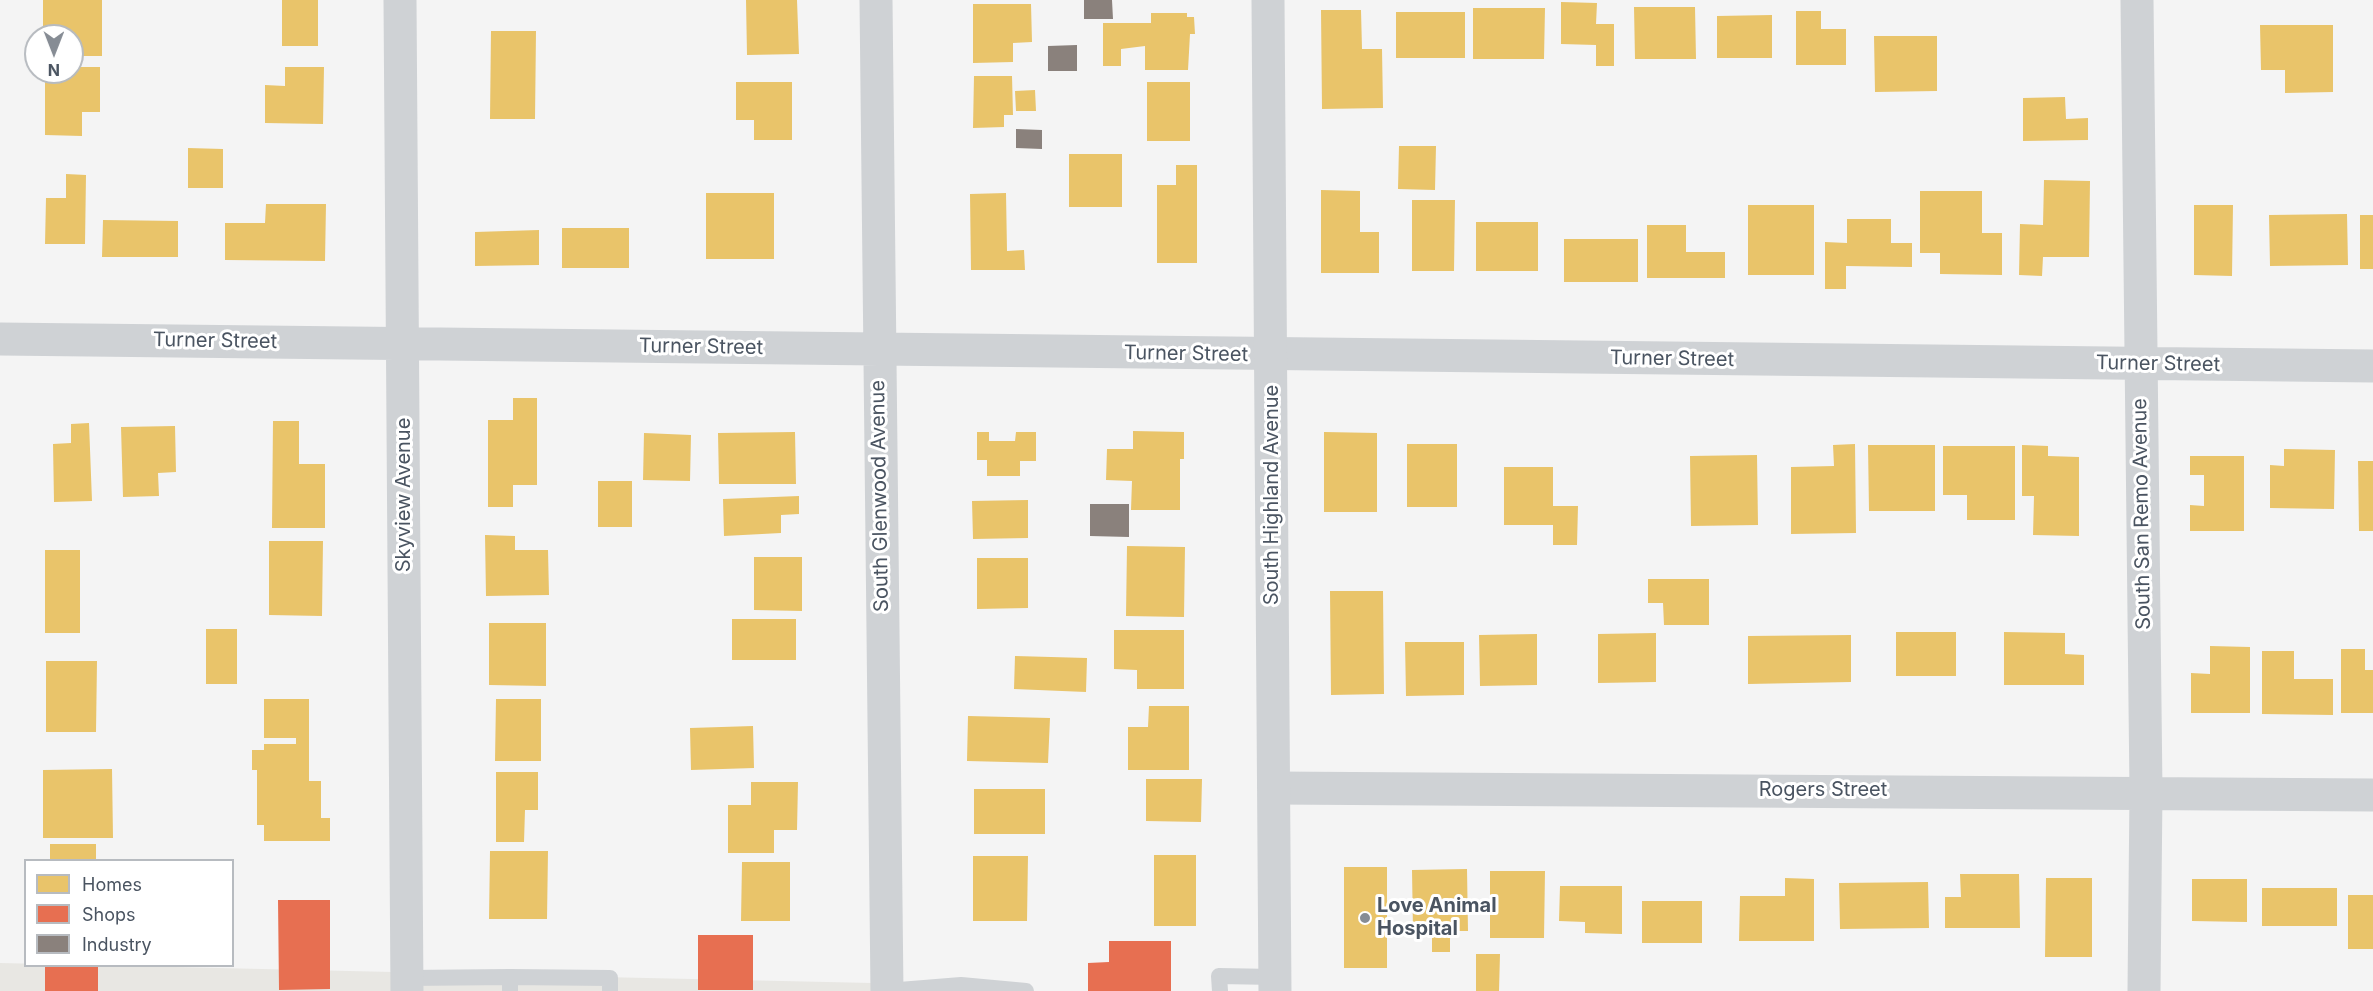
<!DOCTYPE html>
<html>
<head>
<meta charset="utf-8">
<style>
  body { margin:0 }
  #map { position:relative; width:2373px; height:991px; overflow:hidden; background:#f4f4f4; font-family:Inter,sans-serif }
  canvas { display:block }
  .legend { position:absolute; left:24px; top:859px; width:210px; height:108px; box-sizing:border-box; background:#fff; border:2px solid #b7bbc0; margin:0; padding:8px 10px; list-style:none; font-size:18px; color:#4a5461 }
  .legend li { display:flex; align-items:center; gap:12px; height:30px }
  .legend b { width:30px; border:2px solid #b7bbc0 }
  .north { position:absolute; left:24px; top:24px; width:60px; height:60px; box-sizing:border-box; background:#fff; border:2px solid #b7bbc0; border-radius:50%; rotate:180deg; font-size:16px; font-weight:700; line-height:24px; text-align:center; color:#4a5461 }
  .north::after { content:''; display:block; margin:auto; width:21px; height:27px; background:#868c94; clip-path:polygon(50% 0,100% 100%,50% 72%,0 100%) }
</style>
</head>
<body>
<div id="map">
<canvas width="2373" height="991"></canvas>
<ul class="legend">
<li><b style="height:16px;background:#e9c46a"></b>Homes</li>
<li><b style="height:16px;background:#e76f51"></b>Shops</li>
<li><b style="height:16px;background:#8a817c"></b>Industry</li>
</ul>
<div class="north">N</div>
</div>
<script>
const ctx = document.querySelector('canvas').getContext('2d');
ctx.lineJoin = 'round';
function fill(path, color) {
  ctx.fillStyle = color;
  ctx.fill(path, 'evenodd');
}
function strokePath(path, color, width, dash) {
  ctx.strokeStyle = color;
  ctx.lineWidth = width;
  ctx.lineCap = dash ? 'butt' : 'round';
  ctx.setLineDash(dash || []);
  ctx.stroke(path);
}
function write(font, color, halo, rows, align = 'center') {
  ctx.font = font + ' Inter,sans-serif';
  ctx.lineWidth = 6;
  ctx.setLineDash([]);
  ctx.textBaseline = 'middle';
  ctx.strokeStyle = halo;
  ctx.fillStyle = color;
  for (const [text, x, y, turn = 0] of rows) {
    ctx.save();
    ctx.translate(x, y);
    ctx.rotate((+turn || 0) * Math.PI / 180);
    ctx.textAlign = isNaN(turn) ? turn : align;
    if (halo) ctx.strokeText(text, 0, 0);
    ctx.fillText(text, 0, 0);
    ctx.restore();
  }
}
const commercial = new Path2D(`
  M 0,963 L 393,972 L 393,991 L 0,991 Z
  M 422,973 L 872,983 L 872,991 L 422,991 Z`);
const homes = new Path2D(`
  M 43,0 L 102,0 L 102,56 L 72,56 L 72,36 L 43,36 Z
  M 282,0 L 318,0 L 318,46 L 282,46 Z
  M 746,0 L 797,0 L 799,54 L 747,55 Z
  M 1561,2 L 1597,3 L 1596,24 L 1614,24 L 1614,66 L 1596,66 L 1596,45 L 1561,44 Z
  M 973,4 L 1031,4 L 1032,42 L 1013,43 L 1013,62 L 973,63 Z
  M 1634,7 L 1695,7 L 1696,59 L 1635,59 Z
  M 1473,8 L 1545,8 L 1544,59 L 1473,59 Z
  M 1321,10 L 1361,10 L 1362,49 L 1382,49 L 1383,108 L 1322,109 Z
  M 1796,11 L 1821,11 L 1821,29 L 1846,29 L 1846,65 L 1796,65 Z
  M 1396,12 L 1465,12 L 1465,58 L 1396,58 Z
  M 1151,13 L 1187,13 L 1187,17 L 1194,17 L 1195,34 L 1190,34 L 1188,70 L 1145,70 L 1145,46 L 1121,49 L 1121,66 L 1103,66 L 1103,23 L 1151,23 Z
  M 1772,15 L 1772,58 L 1717,58 L 1717,16 Z
  M 2260,25 L 2333,25 L 2333,92 L 2285,93 L 2285,70 L 2261,70 Z
  M 491,31 L 536,31 L 535,119 L 490,119 Z
  M 1874,36 L 1937,36 L 1937,91 L 1875,92 Z
  M 72,67 L 100,67 L 100,112 L 82,112 L 82,136 L 45,135 L 45,72 L 72,72 Z
  M 285,67 L 324,67 L 323,124 L 265,123 L 265,85 L 285,86 Z
  M 974,76 L 1012,76 L 1013,115 L 1004,115 L 1004,127 L 973,128 Z
  M 736,82 L 792,82 L 792,140 L 754,140 L 754,120 L 736,120 Z
  M 1147,82 L 1190,82 L 1190,141 L 1147,141 Z
  M 1035,90 L 1036,111 L 1016,111 L 1015,91 Z
  M 2065,97 L 2066,119 L 2088,118 L 2088,140 L 2023,141 L 2023,98 Z
  M 1399,146 L 1436,146 L 1435,190 L 1398,189 Z
  M 188,148 L 223,149 L 223,188 L 188,188 Z
  M 1069,154 L 1122,154 L 1122,207 L 1069,207 Z
  M 1176,165 L 1197,165 L 1197,263 L 1157,263 L 1157,185 L 1176,185 Z
  M 66,174 L 86,175 L 85,244 L 45,244 L 46,198 L 66,198 Z
  M 2044,180 L 2090,181 L 2089,257 L 2043,257 L 2042,276 L 2019,275 L 2020,224 L 2043,225 Z
  M 1321,190 L 1360,191 L 1360,232 L 1379,232 L 1379,273 L 1321,273 Z
  M 1920,191 L 1982,191 L 1982,233 L 2002,233 L 2002,275 L 1940,274 L 1940,253 L 1920,253 Z
  M 706,193 L 774,193 L 774,259 L 706,259 Z
  M 1006,193 L 1007,251 L 1024,250 L 1025,270 L 971,270 L 970,194 Z
  M 1412,200 L 1455,200 L 1454,271 L 1412,271 Z
  M 266,204 L 326,204 L 325,261 L 225,260 L 225,223 L 265,223 Z
  M 1748,205 L 1814,205 L 1814,275 L 1748,275 Z
  M 2194,205 L 2233,205 L 2232,276 L 2194,275 Z
  M 2347,214 L 2348,265 L 2270,266 L 2269,215 Z
  M 2360,215 L 2373,215 L 2373,269 L 2360,269 Z
  M 1847,219 L 1891,219 L 1891,243 L 1912,243 L 1912,267 L 1846,266 L 1846,289 L 1825,289 L 1825,242 L 1847,243 Z
  M 103,220 L 178,221 L 178,257 L 102,257 Z
  M 1476,222 L 1538,222 L 1538,271 L 1476,271 Z
  M 1647,225 L 1686,225 L 1686,252 L 1725,252 L 1725,278 L 1647,278 Z
  M 562,228 L 629,228 L 629,268 L 562,268 Z
  M 539,230 L 539,265 L 475,266 L 475,232 Z
  M 1564,239 L 1638,239 L 1638,282 L 1564,282 Z
  M 513,398 L 537,398 L 537,485 L 513,485 L 513,507 L 488,507 L 488,420 L 513,420 Z
  M 273,421 L 299,421 L 299,464 L 325,464 L 325,528 L 272,528 Z
  M 89,423 L 92,501 L 54,502 L 53,444 L 71,443 L 71,424 Z
  M 175,426 L 176,472 L 158,473 L 159,496 L 123,497 L 121,427 Z
  M 1133,431 L 1184,432 L 1184,459 L 1180,459 L 1180,510 L 1131,510 L 1132,481 L 1106,480 L 1107,449 L 1133,449 Z
  M 795,432 L 796,484 L 719,484 L 718,433 Z
  M 977,432 L 989,432 L 989,441 L 1015,441 L 1016,432 L 1036,432 L 1036,461 L 1020,461 L 1020,476 L 987,476 L 987,460 L 977,460 Z
  M 1324,432 L 1377,433 L 1377,512 L 1324,512 Z
  M 644,433 L 691,435 L 690,481 L 643,480 Z
  M 1407,444 L 1457,444 L 1457,507 L 1407,507 Z
  M 1855,444 L 1856,533 L 1791,534 L 1791,467 L 1834,466 L 1833,445 Z
  M 1868,445 L 1935,445 L 1935,511 L 1869,511 Z
  M 2022,445 L 2048,446 L 2048,456 L 2079,457 L 2079,536 L 2033,535 L 2034,496 L 2022,496 Z
  M 1943,446 L 2015,446 L 2015,520 L 1967,520 L 1967,495 L 1943,495 Z
  M 2284,449 L 2335,450 L 2334,509 L 2270,508 L 2270,465 L 2284,466 Z
  M 1757,455 L 1758,525 L 1691,526 L 1690,456 Z
  M 2190,456 L 2244,456 L 2244,531 L 2190,531 L 2190,505 L 2204,506 L 2204,475 L 2190,475 Z
  M 2358,461 L 2373,461 L 2373,531 L 2359,531 Z
  M 1504,467 L 1553,467 L 1553,506 L 1578,506 L 1577,545 L 1553,545 L 1553,525 L 1504,525 Z
  M 598,481 L 632,481 L 632,527 L 598,527 Z
  M 799,496 L 799,514 L 781,515 L 781,533 L 724,536 L 723,499 Z
  M 1028,500 L 1028,538 L 973,539 L 972,501 Z
  M 485,535 L 515,536 L 515,550 L 548,550 L 549,595 L 486,596 Z
  M 269,541 L 323,541 L 322,616 L 269,615 Z
  M 1127,546 L 1185,547 L 1184,617 L 1126,616 Z
  M 45,550 L 80,550 L 80,633 L 45,633 Z
  M 754,557 L 802,557 L 802,611 L 754,610 Z
  M 977,558 L 1028,558 L 1028,608 L 977,609 Z
  M 1648,579 L 1709,579 L 1709,625 L 1664,625 L 1663,603 L 1648,603 Z
  M 1330,591 L 1383,591 L 1384,694 L 1331,695 Z
  M 732,619 L 796,619 L 796,660 L 732,660 Z
  M 489,623 L 546,623 L 546,686 L 489,685 Z
  M 206,629 L 237,629 L 237,684 L 206,684 Z
  M 1114,630 L 1184,630 L 1184,689 L 1137,689 L 1137,670 L 1114,669 Z
  M 1896,632 L 1956,632 L 1956,676 L 1896,676 Z
  M 2004,632 L 2065,633 L 2065,654 L 2084,655 L 2084,685 L 2004,685 Z
  M 1656,633 L 1656,682 L 1598,683 L 1598,634 Z
  M 1537,634 L 1537,685 L 1480,686 L 1479,635 Z
  M 1851,635 L 1851,682 L 1748,684 L 1748,636 Z
  M 1405,642 L 1464,642 L 1464,695 L 1406,696 Z
  M 2210,646 L 2250,647 L 2250,713 L 2191,713 L 2191,673 L 2210,674 Z
  M 2341,649 L 2365,649 L 2365,670 L 2373,670 L 2373,713 L 2341,713 Z
  M 2262,651 L 2294,651 L 2294,679 L 2333,679 L 2333,715 L 2262,714 Z
  M 1015,656 L 1087,658 L 1086,692 L 1014,689 Z
  M 46,661 L 97,661 L 96,732 L 46,732 Z
  M 264,699 L 309,699 L 309,781 L 321,781 L 321,818 L 330,818 L 330,841 L 264,841 L 264,825 L 257,825 L 257,770 L 252,770 L 252,750 L 264,750 L 264,744 L 296,744 L 296,738 L 264,738 Z
  M 496,699 L 541,699 L 541,761 L 495,761 Z
  M 1149,706 L 1189,706 L 1189,770 L 1128,770 L 1128,727 L 1148,727 Z
  M 968,716 L 1050,718 L 1048,763 L 967,761 Z
  M 753,726 L 754,768 L 691,770 L 690,728 Z
  M 112,769 L 113,838 L 43,838 L 43,770 Z
  M 496,772 L 538,772 L 538,810 L 525,810 L 524,842 L 496,842 Z
  M 1146,779 L 1202,779 L 1201,822 L 1146,821 Z
  M 751,782 L 798,782 L 797,830 L 774,830 L 774,853 L 728,853 L 728,805 L 751,805 Z
  M 974,789 L 1045,789 L 1045,834 L 974,834 Z
  M 50,844 L 96,844 L 96,860 L 50,860 Z
  M 490,851 L 548,851 L 547,919 L 489,919 Z
  M 1154,855 L 1196,855 L 1196,926 L 1154,926 Z
  M 973,856 L 1028,856 L 1027,921 L 973,921 Z
  M 742,862 L 790,862 L 790,921 L 741,921 Z
  M 1344,867 L 1387,867 L 1387,968 L 1344,968 Z
  M 1467,869 L 1468,931 L 1450,931 L 1450,952 L 1432,952 L 1432,931 L 1413,932 L 1412,870 Z
  M 1490,871 L 1545,871 L 1544,938 L 1490,938 Z
  M 1960,874 L 2019,874 L 2020,928 L 1945,928 L 1945,897 L 1961,897 Z
  M 1785,878 L 1814,879 L 1814,941 L 1739,941 L 1740,896 L 1785,896 Z
  M 2046,878 L 2092,878 L 2092,957 L 2045,957 Z
  M 2192,879 L 2247,879 L 2247,922 L 2192,921 Z
  M 1928,882 L 1929,928 L 1840,929 L 1839,883 Z
  M 1560,886 L 1622,886 L 1622,934 L 1585,933 L 1585,922 L 1559,921 Z
  M 2262,888 L 2337,888 L 2337,926 L 2262,926 Z
  M 2348,895 L 2373,895 L 2373,949 L 2348,949 Z
  M 1642,901 L 1702,901 L 1702,943 L 1642,943 Z
  M 1476,954 L 1500,954 L 1499,991 L 1476,991 Z`);
const shops = new Path2D(`
  M 278,900 L 330,900 L 330,989 L 279,990 Z
  M 698,935 L 753,935 L 753,990 L 698,990 Z
  M 1109,941 L 1171,941 L 1171,991 L 1088,991 L 1088,963 L 1109,962 Z
  M 45,966 L 98,966 L 98,991 L 45,991 Z`);
const industry = new Path2D(`
  M 1084,0 L 1112,0 L 1113,19 L 1084,19 Z
  M 1077,45 L 1077,71 L 1048,71 L 1048,46 Z
  M 1016,129 L 1042,130 L 1042,149 L 1016,148 Z
  M 1090,504 L 1129,504 L 1129,537 L 1090,536 Z`);
const service = new Path2D(`
  M 510,977 L 610,978 L 610,991
  M 407,978 L 510,977 L 510,991
  M 887,991 L 961,985 L 1026,991
  M 1220,991 L 1219,976 L 1275,977`);
const minor = new Path2D(`
  M 400,0 L 407,991
  M 876,0 L 887,991
  M 2137,0 L 2146,791 L 2144,991
  M 0,339 L 2373,366
  M 1274,788 L 2373,795`);
const tertiary = new Path2D(`
  M 1268,0 L 1275,991`);
const markers = [
  [1365,918,6,"#868c94"]
];
const streetNames = [
  ["Turner Street",215,341,1],
  ["Turner Street",701,347,1],
  ["Turner Street",1186,354,1],
  ["Turner Street",1672,359,1],
  ["Turner Street",2158,364,1],
  ["Skyview Avenue",404,495,-90],
  ["South Highland Avenue",1272,495,-90],
  ["South Glenwood Avenue",880,496,-91],
  ["South San Remo Avenue",2142,514,-91],
  ["Rogers Street",1823,790]
];
const poiNames = [
  ["Love Animal",1377,906],
  ["Hospital",1377,929]
];
fill(commercial, '#e8e7e3');
fill(homes, '#e9c46a');
fill(shops, '#e76f51');
fill(industry, '#8a817c');
strokePath(service, '#cfd2d5', 16);
strokePath(minor, '#cfd2d5', 33);
strokePath(tertiary, '#cfd2d5', 33);
for (const [x, y, r, color] of markers) {
  const dot = new Path2D();
  dot.arc(x, y, r, 0, 2 * Math.PI);
  ctx.fillStyle = color;
  ctx.fill(dot);
  strokePath(dot, '#fff', 2);
}
write('20px', '#4a5461', '#fff', streetNames);
write('bold 20px', '#4a5461', '#fff', poiNames, 'left');
</script>
</body>
</html>
